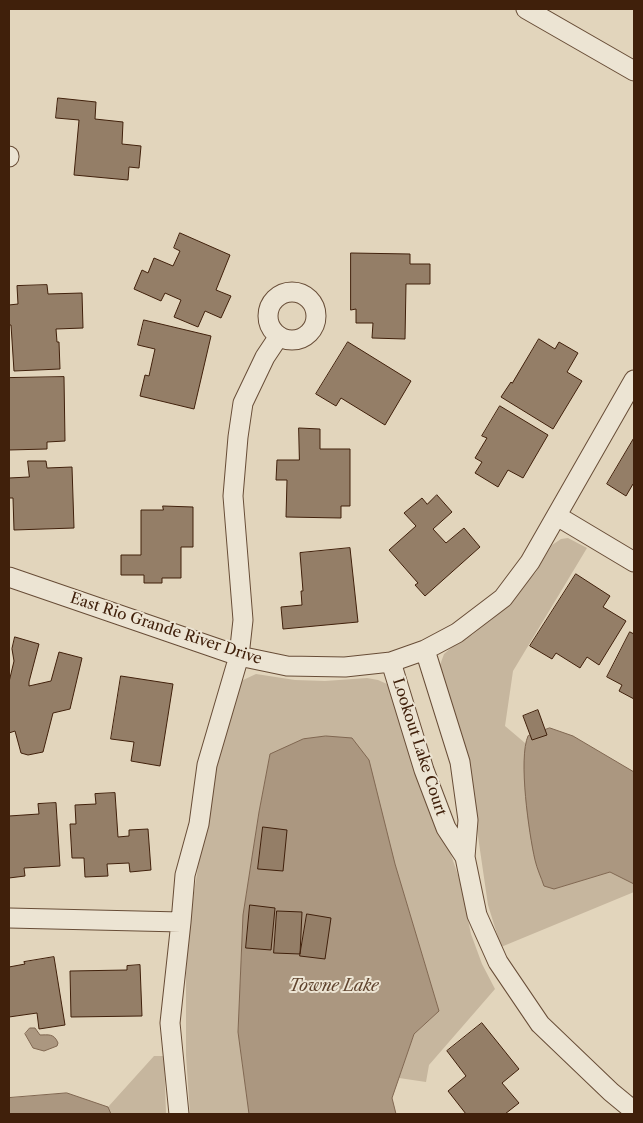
<!DOCTYPE html>
<html>
<head>
<meta charset="utf-8">
<style>
  body { margin:0 }
  #map { position:relative; width:643px; height:1123px; overflow:hidden; background:#e2d5bc; font-family:"Libre Caslon Text",serif }
  canvas { display:block }
  .frame { position:absolute; inset:0; border:10px solid #40200b; pointer-events:none }
</style>
</head>
<body>
<div id="map">
<canvas width="643" height="1123"></canvas>
<div class="frame"></div>
</div>
<script>
const ctx = document.querySelector('canvas').getContext('2d');
ctx.lineJoin = 'round';
function fill(path, color) {
  ctx.fillStyle = color;
  ctx.fill(path, 'evenodd');
}
function strokePath(path, color, width, dash) {
  ctx.strokeStyle = color;
  ctx.lineWidth = width;
  ctx.lineCap = dash ? 'butt' : 'round';
  ctx.setLineDash(dash || []);
  ctx.stroke(path);
}
function write(font, color, halo, rows, align = 'center') {
  ctx.font = font + ' "Libre Caslon Text",serif';
  ctx.lineWidth = 4;
  ctx.setLineDash([]);
  ctx.textBaseline = 'middle';
  ctx.strokeStyle = halo;
  ctx.fillStyle = color;
  for (const [text, x, y, turn = 0] of rows) {
    ctx.save();
    ctx.translate(x, y);
    ctx.rotate((+turn || 0) * Math.PI / 180);
    ctx.textAlign = isNaN(turn) ? turn : align;
    if (halo) ctx.strokeText(text, 0, 0);
    ctx.fillText(text, 0, 0);
    ctx.restore();
  }
}
const green = new Path2D(`
  M 568,538 L 587,548 L 513,671 L 505,726 L 525,743 L 525,784 L 535,860 L 554,889 L 610,872 L 634,884 L 634,892 L 501,947 L 488,905 L 465,747 L 440,676 L 440,665 L 444,654 L 455,644 L 472,635 L 496,616 L 536,572 L 552,545 L 561,539 Z
  M 256,674 L 295,680 L 325,681 L 367,678 L 378,680 L 387,684 L 396,696 L 459,878 L 471,934 L 482,964 L 495,989 L 429,1065 L 426,1082 L 399,1078 L 414,1034 L 439,1011 L 395,864 L 369,761 L 270,754 L 259,812 L 243,915 L 238,1032 L 249,1114 L 190,1114 L 186,1055 L 186,974 L 188,936 L 194,892 L 214,768 L 241,681 Z
  M 154,1056 L 164,1056 L 166,1114 L 111,1114 L 108,1107 Z`);
const water = new Path2D(`
  M 550,728 L 573,736 L 634,772 L 634,884 L 610,872 L 554,889 L 544,886 C 541,877 537,869 535,860 C 529,834 518,758 528,736 Z
  M 326,736 L 352,738 L 369,760 L 395,864 L 439,1011 L 414,1034 L 392,1098 L 396,1114 L 249,1114 L 238,1032 L 243,915 L 259,812 L 270,754 L 303,739 Z
  M 30,1028 L 35,1028 L 40,1035 C 48,1035 54,1033 58,1043 L 57,1046 L 44,1051 L 33,1048 L 25,1034 Z
  M 67,1093 L 108,1107 L 111,1114 L 9,1114 L 9,1098 Z`);
const building = new Path2D(`
  M 58,98 L 96,102 L 95,119 L 123,122 L 122,144 L 141,146 L 139,168 L 129,167 L 128,180 L 74,175 L 79,120 L 56,118 Z
  M 180,233 L 230,255 L 216,290 L 231,296 L 221,318 L 205,311 L 198,327 L 174,317 L 181,300 L 165,293 L 161,301 L 134,289 L 142,270 L 148,273 L 154,258 L 173,266 L 180,251 L 174,248 Z
  M 351,253 L 410,254 L 410,264 L 430,264 L 430,284 L 406,284 L 405,339 L 372,338 L 373,323 L 356,323 L 356,309 L 351,310 Z
  M 47,285 L 48,294 L 82,293 L 83,328 L 56,329 L 57,342 L 59,342 L 60,369 L 14,371 L 11,325 L 9,325 L 9,305 L 18,304 L 17,286 Z
  M 144,320 L 211,336 L 194,409 L 140,396 L 145,375 L 149,376 L 155,349 L 138,345 Z
  M 539,339 L 555,349 L 559,342 L 578,353 L 567,372 L 582,381 L 553,429 L 501,397 L 511,382 L 512,383 Z
  M 348,342 L 411,381 L 385,425 L 341,398 L 336,406 L 316,394 Z
  M 64,377 L 65,441 L 47,442 L 47,449 L 9,450 L 9,378 Z
  M 500,406 L 548,435 L 523,478 L 508,470 L 498,487 L 475,473 L 482,462 L 475,458 L 487,438 L 482,436 Z
  M 299,428 L 320,429 L 320,449 L 350,449 L 350,506 L 341,506 L 341,518 L 286,517 L 287,480 L 276,480 L 277,460 L 299,460 Z
  M 634,438 L 634,485 L 633,484 L 626,496 L 607,484 Z
  M 28,461 L 46,461 L 47,468 L 72,467 L 74,528 L 14,530 L 13,498 L 9,498 L 9,478 L 29,477 Z
  M 437,495 L 452,512 L 433,529 L 446,543 L 464,528 L 480,547 L 425,596 L 415,585 L 418,583 L 389,550 L 416,526 L 404,513 L 422,498 L 427,504 Z
  M 163,506 L 193,507 L 193,547 L 181,547 L 181,578 L 162,578 L 162,583 L 144,583 L 144,575 L 121,575 L 121,555 L 141,555 L 141,510 L 163,510 Z
  M 350,548 L 358,622 L 283,629 L 281,607 L 302,605 L 301,591 L 303,591 L 300,553 Z
  M 576,574 L 610,596 L 603,607 L 626,621 L 599,665 L 587,657 L 580,668 L 556,653 L 552,659 L 530,646 Z
  M 630,632 L 634,634 L 634,699 L 619,691 L 622,685 L 607,677 Z
  M 15,637 L 39,644 L 29,682 L 29,686 L 51,681 L 59,652 L 82,658 L 70,709 L 53,713 L 43,752 L 28,755 L 21,753 L 15,731 L 9,733 L 9,682 L 14,661 L 12,649 Z
  M 121,676 L 173,684 L 160,766 L 131,761 L 134,742 L 111,739 Z
  M 538,710 L 547,735 L 532,740 L 523,716 Z
  M 115,793 L 118,837 L 129,836 L 129,830 L 148,829 L 151,870 L 130,872 L 129,863 L 107,864 L 108,876 L 85,877 L 84,858 L 72,858 L 70,824 L 76,824 L 75,805 L 96,804 L 95,794 Z
  M 56,803 L 60,866 L 24,868 L 25,876 L 9,878 L 9,816 L 39,814 L 38,804 Z
  M 263,827 L 287,830 L 283,871 L 258,869 Z
  M 250,905 L 275,908 L 271,950 L 246,948 Z
  M 277,911 L 302,912 L 300,954 L 274,953 Z
  M 307,914 L 331,918 L 325,959 L 300,956 Z
  M 54,957 L 65,1025 L 39,1029 L 37,1013 L 9,1017 L 9,967 L 25,964 L 24,962 Z
  M 140,965 L 142,1016 L 71,1017 L 70,971 L 127,970 L 127,966 Z
  M 482,1023 L 519,1069 L 502,1083 L 519,1103 L 505,1114 L 466,1114 L 448,1091 L 466,1076 L 447,1051 Z`);
const minor = new Path2D(`
  M 526,9 L 634,71
  M 9,157 L 9,156
  M268 316a24 24 0 1 1 48 0a24 24 0 1 1-48 0Z
  M 557,516 L 634,562
  M 9,577 L 239,656 L 287,666 L 345,667 L 391,662 L 425,650 L 457,633 L 503,598 L 530,562 L 634,380
  M 425,650 L 460,762 L 468,820 L 465,857 L 477,915 L 498,962 L 540,1024 L 611,1092 L 634,1111
  M 391,662 L 424,770 L 446,828 L 465,857
  M 9,918 L 181,922
  M 179,1114 L 170,1023 L 181,922 L 185,875 L 199,824 L 207,765 L 239,656 L 243,620 L 233,496 L 238,437 L 243,403 L 265,357 L 279,336`);
const streetNames = [
  ["East Rio Grande River Drive",166,629,18],
  ["Lookout Lake Court",419,747,72]
];
const waterNames = [
  ["Towne Lake",334,986]
];
fill(green, '#c6b69e');
fill(water, '#ab9780');
strokePath(water, '#806751', 1);
fill(building, '#947e67');
strokePath(building, '#40200b', 1);
strokePath(minor, '#684d37', 21);
strokePath(minor, '#ece4d3', 19);
write('15px', '#40200b', '#ece4d3', streetNames);
write('italic 16px', '#60442e', '#ece4d3', waterNames);
</script>
</body>
</html>
